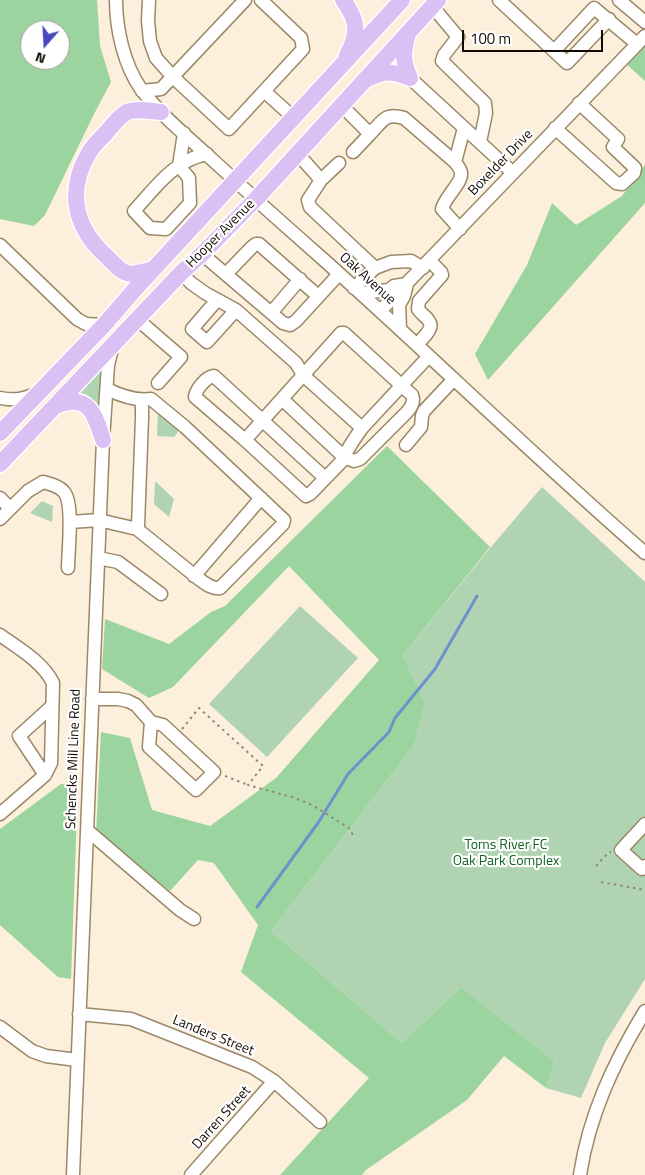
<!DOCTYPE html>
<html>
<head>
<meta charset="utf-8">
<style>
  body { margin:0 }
  #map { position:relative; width:645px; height:1175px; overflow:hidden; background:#fcefdb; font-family:"Titillium Web",sans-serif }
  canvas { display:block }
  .north { position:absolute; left:20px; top:20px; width:50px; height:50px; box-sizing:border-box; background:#fff; border:1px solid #a09d9a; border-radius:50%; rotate:199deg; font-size:14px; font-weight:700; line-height:20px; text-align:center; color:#120a02 }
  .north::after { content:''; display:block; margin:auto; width:18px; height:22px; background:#4749bf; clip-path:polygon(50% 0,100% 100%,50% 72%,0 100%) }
  .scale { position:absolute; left:462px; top:30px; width:141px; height:22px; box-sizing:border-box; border:2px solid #120a02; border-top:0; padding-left:6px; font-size:15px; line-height:18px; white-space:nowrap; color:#120a02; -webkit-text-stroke:4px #fff; paint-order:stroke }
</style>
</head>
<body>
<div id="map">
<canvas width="645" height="1175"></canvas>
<div class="north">N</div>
<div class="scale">100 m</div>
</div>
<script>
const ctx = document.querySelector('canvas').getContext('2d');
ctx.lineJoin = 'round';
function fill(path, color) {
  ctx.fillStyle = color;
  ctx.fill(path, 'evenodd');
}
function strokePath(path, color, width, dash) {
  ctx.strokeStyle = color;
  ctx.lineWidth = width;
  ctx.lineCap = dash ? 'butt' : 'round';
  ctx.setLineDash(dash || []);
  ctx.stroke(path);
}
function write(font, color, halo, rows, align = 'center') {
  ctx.font = font + ' "Titillium Web",sans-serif';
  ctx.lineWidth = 4.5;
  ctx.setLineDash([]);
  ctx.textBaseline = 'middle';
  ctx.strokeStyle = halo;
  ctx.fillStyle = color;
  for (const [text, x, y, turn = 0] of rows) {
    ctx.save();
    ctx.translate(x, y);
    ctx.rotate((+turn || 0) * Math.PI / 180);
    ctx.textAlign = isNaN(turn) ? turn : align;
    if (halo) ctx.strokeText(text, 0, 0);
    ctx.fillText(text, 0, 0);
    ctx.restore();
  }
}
const green = new Path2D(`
  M 102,369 L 102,410 L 77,395 Z
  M 158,411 L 178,430 L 178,432 L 174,437 L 157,436 Z
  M 155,481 L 174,499 L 169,517 L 154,504 Z
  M 542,487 L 645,582 L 645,979 L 605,1043 L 581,1098 L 546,1088 L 555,1062 L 461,987 L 402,1043 L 271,931 L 414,745 L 425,703 L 403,655 L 486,553 Z
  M 42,501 L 53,506 L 52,522 L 30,513 Z
  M 300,606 L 358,658 L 267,757 L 209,704 Z`);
const forest = new Path2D(`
  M 0,0 L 97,0 L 100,46 L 111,82 L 93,116 L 45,215 L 34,226 L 0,219 ZM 30,30 L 60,30 L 60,60 L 30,60 Z
  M 645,38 L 645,81 L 623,61 Z
  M 645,165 L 645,203 L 488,380 L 475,354 L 527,265 L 552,203 L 576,225 L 622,196 Z
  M 387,446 L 490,547 L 403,655 L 425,703 L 414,745 L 271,931 L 402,1043 L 461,987 L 555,1062 L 546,1088 L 504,1056 L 467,1100 L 366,1170 L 362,1175 L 280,1175 L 369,1078 L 241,972 L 258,925 L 214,863 L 198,860 L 170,891 L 96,833 L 101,732 L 130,738 L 152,810 L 210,826 L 276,778 L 379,660 L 289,566 L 173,687 L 149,698 L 102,669 L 105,619 L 169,644 L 211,612 L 225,606 Z
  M 61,784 L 78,785 L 71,979 L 58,977 L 0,925 L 0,829 Z`);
const stream = new Path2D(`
  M 257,907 L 318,823 L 348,774 L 389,732 L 395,718 L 435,669 L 477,596`);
const path = new Path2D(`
  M 182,729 L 199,708 L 263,766 L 248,785 L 295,798 L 312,805 L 349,828 L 353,835
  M 225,776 L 248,785
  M 596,866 L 608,853 L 611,852
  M 601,882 L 645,890`);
const minor = new Path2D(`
  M 116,0 C 116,29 124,65 141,89 C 159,113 183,133 205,153 C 244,189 284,225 324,260 C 432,357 536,458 645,553
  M 149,0 L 148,21 L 150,41 L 156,58 L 173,77 L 229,129 L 303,49 L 301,38 L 261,0
  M 499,0 L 567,63 L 609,19
  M 619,0 L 645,22
  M 432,6 L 458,37 L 444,55 L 442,61 L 485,103 L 486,113 L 480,142
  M 554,51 L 594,8 L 637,44
  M 410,78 L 512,172
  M 142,91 L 161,89 L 245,0
  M 264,91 L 294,118
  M 341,105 L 370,134 C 383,121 385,112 404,118 L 455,162
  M 555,128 L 616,183 L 622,184 L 634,173 L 635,168 L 613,147 L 618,139 L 579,103
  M 184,133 L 179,166 L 189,178 L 190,203 L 166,229 L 150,228 L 134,211 C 155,188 174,160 207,154
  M 353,152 L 370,134
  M 297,153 L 321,180 L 308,200 L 310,207 L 375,268
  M 321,180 L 339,163
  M 460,229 L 442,209 C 444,198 463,182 461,173 C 461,169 457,165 455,162 L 464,128
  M 0,245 L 77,319 L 86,324 L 104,325
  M 202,254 L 283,323 L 290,325 L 296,321 L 339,274
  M 181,273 L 191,283 L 205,293 L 236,310 L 296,363 L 303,375 L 362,428 L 429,356
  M 227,273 L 252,247 L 256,244 L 259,244 L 318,296
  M 354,288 L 375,268 L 391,262 L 411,261 L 423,268
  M 361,293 L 389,290 L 394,286 L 407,284 L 404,296 L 399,305 L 400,329
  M 217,300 L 192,329 L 207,342 L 236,310
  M 380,311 L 645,36
  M 271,313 L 300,279
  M 137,319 L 181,357 L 158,383
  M 417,345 C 421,339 435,329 429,321 C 426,316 421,314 418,309 L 419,301 L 442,275 L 441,272 L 430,261
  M 107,389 C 121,396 136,401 151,399 L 185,427 L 284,520 L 283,524 L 220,588 C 212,589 206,584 199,579 L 137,529
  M 0,398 C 16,401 23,399 38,393
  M 282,399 L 344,457 L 354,461 L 360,459 L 406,413 C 411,408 415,402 412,395 L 344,333 L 341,333 L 245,440 L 306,496 L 310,494 L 342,461 C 347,449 354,439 362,428
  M 245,440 L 195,397 C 196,389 206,377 214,376 L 325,478
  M 406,445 L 421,427 L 422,416 L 424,411 L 454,379
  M 0,498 L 10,508
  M 0,519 L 28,491 L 43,482 C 50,484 59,486 64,492 C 74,503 68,552 68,568
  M 70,522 L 99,520 L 137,529 L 138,526 L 142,418 L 142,404 L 140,400
  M 98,558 L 118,562 L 161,594
  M 194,576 L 261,498
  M 0,635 C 18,648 43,662 53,683 L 51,763 L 45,775 L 0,814
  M 92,699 L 118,699 L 128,701 L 136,705 L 151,722 L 163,725 L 214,772 L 196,790 L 149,747 L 151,722
  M 45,775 L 19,736 L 52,706
  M 645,824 L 621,850 L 642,869 L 645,866
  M 87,830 L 180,910 L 194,919
  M 79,1014 L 131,1019 L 252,1067 L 274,1081 L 320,1122
  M 0,1027 L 32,1051 L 46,1056 L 77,1060
  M 73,1175 L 103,440 L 108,365 L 113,345
  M 191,1175 L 274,1081
  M 580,1175 C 589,1115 614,1062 645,1011`);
const major = new Path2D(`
  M 343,0 C 358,20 359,33 347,55
  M 408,33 C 403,52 402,60 410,78
  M 367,79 C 385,70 392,71 410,78
  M 153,269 C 123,278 126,275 104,254 C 73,225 67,188 90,151 C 94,145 100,139 105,134 C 111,127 119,116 127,112 C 137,108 150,111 161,112
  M 56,406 C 88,392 95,414 103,440
  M 0,433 L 104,325 L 136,288 L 402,0
  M 0,464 L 181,273 L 202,254 L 256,199 L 438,0`);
const streetNames = [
  ["Boxelder Drive",501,163,-46],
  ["Hooper Avenue",221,234,-45],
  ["Oak Avenue",367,279,42],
  ["Schencks Mill Line Road",74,759,-88],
  ["Landers Street",213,1036,22],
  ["Darren Street",222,1118,-48]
];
const parkNames = [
  ["Toms River FC",506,846],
  ["Oak Park Complex",506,862]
];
fill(green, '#b0d3b2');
fill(forest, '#9bd49f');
strokePath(stream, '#6b93ca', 3);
strokePath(minor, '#9c8869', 15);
strokePath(major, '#fff', 19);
strokePath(path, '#928779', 2, [2.5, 4]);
strokePath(minor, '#fff', 12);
strokePath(major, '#dbc0f3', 16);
write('14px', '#120a02', '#fff', streetNames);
write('14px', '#116424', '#fff', parkNames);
</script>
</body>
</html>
